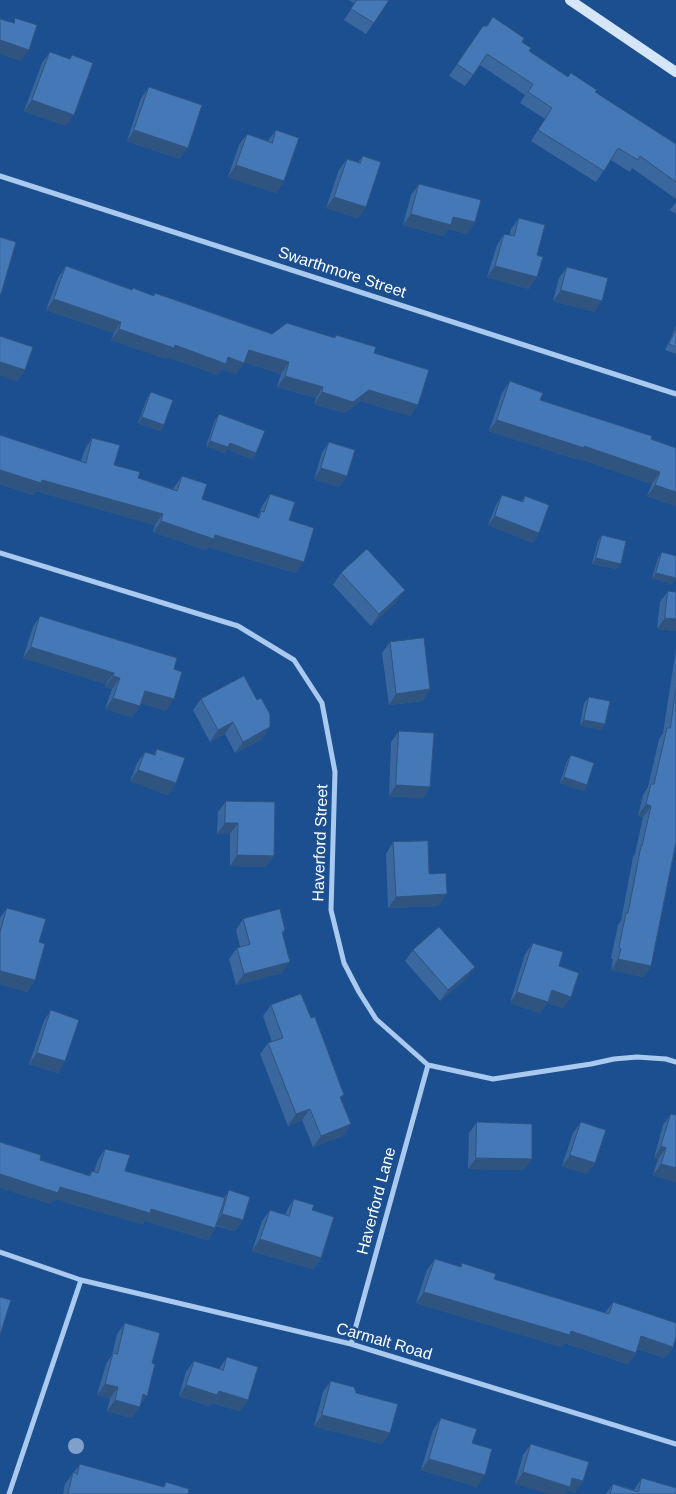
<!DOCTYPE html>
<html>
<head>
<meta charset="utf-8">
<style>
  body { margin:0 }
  canvas { display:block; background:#1b4f8f }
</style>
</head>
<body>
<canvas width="676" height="1494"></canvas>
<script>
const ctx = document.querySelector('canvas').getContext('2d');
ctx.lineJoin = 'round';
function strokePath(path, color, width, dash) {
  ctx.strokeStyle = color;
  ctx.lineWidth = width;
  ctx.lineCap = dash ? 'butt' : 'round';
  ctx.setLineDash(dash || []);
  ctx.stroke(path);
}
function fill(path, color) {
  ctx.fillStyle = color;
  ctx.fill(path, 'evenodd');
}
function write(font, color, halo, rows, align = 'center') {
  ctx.font = font + ' Helvetica,sans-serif';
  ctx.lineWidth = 5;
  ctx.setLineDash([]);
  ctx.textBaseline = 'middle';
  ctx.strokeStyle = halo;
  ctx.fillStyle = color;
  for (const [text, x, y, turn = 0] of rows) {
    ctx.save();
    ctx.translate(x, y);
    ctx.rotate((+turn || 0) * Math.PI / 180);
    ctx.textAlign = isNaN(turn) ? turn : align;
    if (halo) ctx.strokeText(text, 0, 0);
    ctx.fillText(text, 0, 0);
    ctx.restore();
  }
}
const street = new Path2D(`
  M 0,176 L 676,394
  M 0,553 L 238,626 L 294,660 L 322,703 L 335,772 L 331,910 L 344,963 L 359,992 L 376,1019 L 428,1065 L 493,1079 L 591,1064 L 614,1059 L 637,1057 L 666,1059 L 676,1062
  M 0,1252 L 81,1280 L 351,1344 L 676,1444
  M 351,1344 L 428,1065
  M 9,1494 L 81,1280`);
const secondary = new Path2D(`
  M 570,0 L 676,72`);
const trees = [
  [76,1446]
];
const wall = new Path2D(`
  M 349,0 L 389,0 L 366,34 L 344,20 L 355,4 Z
  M 483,26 L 522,42 L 529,51 L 568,77 L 595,92 L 676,144 L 676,199 L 632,168 L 630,172 L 611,160 L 596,182 L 531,141 L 545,119 L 520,103 L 525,95 L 480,65 L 465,86 L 449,76 Z
  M 50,52 L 69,59 L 72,55 L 66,126 L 24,111 L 42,63 Z
  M 149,87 L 180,159 L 127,141 L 141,98 Z
  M 276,130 L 284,181 L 276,193 L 228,177 L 239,145 L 247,134 L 268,141 Z
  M 363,156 L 366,207 L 358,218 L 326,208 L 339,170 L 347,159 L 358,162 Z
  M 419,184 L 475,222 L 467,234 L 448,229 L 443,236 L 403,225 L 411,195 Z
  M 676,202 L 676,214 L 670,210 Z
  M 519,218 L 537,255 L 529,289 L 487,277 L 497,245 L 504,234 L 510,235 L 511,229 Z
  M 66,266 L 132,290 L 153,295 L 155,293 L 272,334 L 334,337 L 336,335 L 374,353 L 418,405 L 410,416 L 361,401 L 345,413 L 314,404 L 316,398 L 277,387 L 281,374 L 244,362 L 236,374 L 222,369 L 218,375 L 168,357 L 166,359 L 111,340 L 114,333 L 46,310 L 58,278 Z
  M 567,267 L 595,312 L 553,301 L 559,278 Z
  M 676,326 L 676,354 L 665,350 Z
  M 510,381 L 540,400 L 676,448 L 676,506 L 647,496 L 652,484 L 577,458 L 576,459 L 489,431 L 502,393 Z
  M 151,392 L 164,425 L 160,431 L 138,423 L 147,398 Z
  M 219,414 L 256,453 L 252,459 L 227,449 L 224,453 L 206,446 L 215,420 Z
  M 92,438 L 114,465 L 138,478 L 173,489 L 182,476 L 202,499 L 257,518 L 259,514 L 262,506 L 270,494 L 289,520 L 296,573 L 208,547 L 206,550 L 153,532 L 155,525 L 36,491 L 33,495 L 0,484 L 81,461 L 85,449 Z
  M 329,442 L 347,476 L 339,487 L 314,479 L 322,453 Z
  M 502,495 L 521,502 L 525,496 L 539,533 L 533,543 L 488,525 L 496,505 Z
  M 602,535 L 617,569 L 592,564 L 598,541 Z
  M 662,552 L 672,584 L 652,578 L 658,558 Z
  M 341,573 L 397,601 L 371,626 L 333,585 Z
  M 668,591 L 676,631 L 657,629 L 660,602 Z
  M 40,616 L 166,711 L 141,703 L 140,706 L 132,717 L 105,709 L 112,689 L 105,687 L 106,684 L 23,658 L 33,627 Z
  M 390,642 L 423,701 L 389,705 L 382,653 Z
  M 676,649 L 676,844 L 651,966 L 643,977 L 611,970 L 613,960 L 611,958 L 618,925 L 621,921 L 633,857 L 635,854 L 643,817 L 638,816 L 643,795 L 648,787 L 659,739 L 663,733 Z
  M 589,697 L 605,724 L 601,730 L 580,725 L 584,703 Z
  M 201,699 L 257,700 L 262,739 L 235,753 L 225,734 L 210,742 L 193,710 Z
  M 399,731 L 430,787 L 423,798 L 389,796 L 391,742 Z
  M 157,749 L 168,795 L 130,781 L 137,763 L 145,752 L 153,755 Z
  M 571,755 L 587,785 L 583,791 L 560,783 L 567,761 Z
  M 226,801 L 266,867 L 230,866 L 230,834 L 217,834 L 218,812 Z
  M 393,842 L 429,874 L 439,906 L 388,908 L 386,854 Z
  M 7,908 L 39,942 L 35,980 L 27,992 L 0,984 L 0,918 Z
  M 243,919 L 285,930 L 283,934 L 282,973 L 236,985 L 229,959 L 237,948 L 240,947 L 236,930 Z
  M 533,943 L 559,966 L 563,1008 L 547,1003 L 540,1013 L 510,1003 L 525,954 Z
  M 413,950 L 467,978 L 440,1001 L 405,961 Z
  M 271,1005 L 341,1100 L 343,1136 L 313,1147 L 302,1120 L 288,1126 L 260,1054 L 268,1043 L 272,1042 L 263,1016 Z
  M 51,1010 L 58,1073 L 29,1064 L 44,1021 Z
  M 671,1114 L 676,1115 L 676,1182 L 653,1175 L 658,1159 L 654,1158 L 663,1125 Z
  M 477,1122 L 524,1170 L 468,1169 L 469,1133 Z
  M 581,1122 L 587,1174 L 562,1166 L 573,1133 Z
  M 105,1149 L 125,1171 L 224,1198 L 229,1190 L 243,1220 L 235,1231 L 216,1226 L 215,1228 L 208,1240 L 145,1221 L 142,1224 L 54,1199 L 50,1204 L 40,1160 L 88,1176 L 92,1171 L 94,1171 L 98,1160 Z
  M 294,1199 L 312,1210 L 321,1258 L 313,1269 L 252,1251 L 262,1221 L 270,1210 L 285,1215 L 287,1210 Z
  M 435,1259 L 460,1267 L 462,1263 L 494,1279 L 605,1313 L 613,1302 L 673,1347 L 665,1358 L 637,1349 L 636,1353 L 628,1364 L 565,1343 L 562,1347 L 416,1303 L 427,1270 Z
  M 125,1323 L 140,1405 L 132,1418 L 107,1411 L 110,1399 L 97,1395 L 106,1364 L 112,1355 L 117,1334 Z
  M 227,1357 L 248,1400 L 240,1411 L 212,1403 L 209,1406 L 179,1396 L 186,1372 L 194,1361 L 219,1369 Z
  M 331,1381 L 356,1393 L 382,1444 L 314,1426 L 323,1392 Z
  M 441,1418 L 472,1443 L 477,1487 L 421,1470 L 433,1430 Z
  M 531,1444 L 575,1493 L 567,1490 L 515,1484 L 523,1455 Z
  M 80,1464 L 163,1487 L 166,1482 L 188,1494 L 63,1494 L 65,1484 Z
  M 642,1478 L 676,1494 L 606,1494 L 613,1484 L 634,1490 Z`);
const shadedWall = new Path2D(`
  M 0,40 L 29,50 L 21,61 L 0,54 Z
  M 32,100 L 74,115 L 66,126 L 24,111 Z
  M 134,130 L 188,148 L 180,159 L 127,141 Z
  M 236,165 L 284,181 L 276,193 L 228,177 Z
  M 334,197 L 366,207 L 358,218 L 326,208 Z
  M 411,214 L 453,217 L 475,222 L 467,234 L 448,229 L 443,236 L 403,225 Z
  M 495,266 L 537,277 L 529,289 L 487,277 Z
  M 561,290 L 602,301 L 595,312 L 553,301 Z
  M 54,299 L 121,322 L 114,333 L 46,310 Z
  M 119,329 L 175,345 L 228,357 L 244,363 L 236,374 L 222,369 L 218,375 L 168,357 L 166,359 L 111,340 Z
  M 249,350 L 289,362 L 281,374 L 241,361 Z
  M 0,362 L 25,370 L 17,382 L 0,376 Z
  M 285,376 L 323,387 L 316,398 L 277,387 Z
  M 369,390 L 418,405 L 410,416 L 361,401 L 345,413 L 314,404 L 322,392 Z
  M 142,417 L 164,425 L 160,431 L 138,423 Z
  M 497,420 L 584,446 L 660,472 L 652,484 L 577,458 L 576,459 L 489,431 Z
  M 210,441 L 230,443 L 256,453 L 252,459 L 227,449 L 224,453 L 206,446 Z
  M 321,468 L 347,476 L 339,487 L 314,479 Z
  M 0,470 L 42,480 L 163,514 L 155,525 L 36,491 L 33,495 L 0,484 Z
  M 655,485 L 676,492 L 676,506 L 647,496 Z
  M 495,516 L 539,533 L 533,543 L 488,525 Z
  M 161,521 L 215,535 L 304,562 L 296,573 L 208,547 L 206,550 L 153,532 Z
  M 596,558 L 621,564 L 617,569 L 592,564 Z
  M 656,573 L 676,578 L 672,584 L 652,578 Z
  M 405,590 L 397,601 L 371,626 L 379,614 Z
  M 665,618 L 676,619 L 676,631 L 657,629 Z
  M 31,647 L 114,673 L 106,684 L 23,658 Z
  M 113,676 L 120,678 L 112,689 L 105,687 Z
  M 430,689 L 423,701 L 389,705 L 396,694 Z
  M 145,691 L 174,699 L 166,711 L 137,702 Z
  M 113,698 L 140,706 L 132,717 L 105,709 Z
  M 584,720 L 605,724 L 601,730 L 580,725 Z
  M 233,722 L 225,734 L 210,742 L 218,730 Z
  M 270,727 L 262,739 L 235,753 L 243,742 Z
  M 138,770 L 176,783 L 168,795 L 130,781 Z
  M 564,777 L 587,785 L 583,791 L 560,783 Z
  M 396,785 L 430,787 L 423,798 L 389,796 Z
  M 646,804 L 651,806 L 643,817 L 638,816 Z
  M 225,823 L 238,823 L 230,834 L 217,834 Z
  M 237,855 L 274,856 L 266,867 L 230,866 Z
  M 447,894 L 439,906 L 388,908 L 396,897 Z
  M 618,959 L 651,966 L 643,977 L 611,970 Z
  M 290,962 L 282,973 L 236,985 L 244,974 Z
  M 475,967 L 467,978 L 440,1001 L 448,990 Z
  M 0,971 L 35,980 L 27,992 L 0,984 Z
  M 552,990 L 571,997 L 563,1008 L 547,1003 L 540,1013 L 510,1003 L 517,992 Z
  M 37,1053 L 65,1061 L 58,1073 L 29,1064 Z
  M 310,1109 L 302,1120 L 288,1126 L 296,1114 Z
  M 351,1124 L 343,1136 L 313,1147 L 321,1136 Z
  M 661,1146 L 666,1148 L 658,1159 L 654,1158 Z
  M 570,1155 L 595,1163 L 587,1174 L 562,1166 Z
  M 476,1158 L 532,1159 L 524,1170 L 468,1169 Z
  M 661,1164 L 676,1168 L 676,1182 L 653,1175 Z
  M 0,1174 L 60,1187 L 151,1209 L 215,1228 L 208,1240 L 145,1221 L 142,1224 L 54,1199 L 50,1204 L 0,1188 Z
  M 222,1214 L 243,1220 L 235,1231 L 215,1225 Z
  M 260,1239 L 321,1258 L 313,1269 L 252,1251 Z
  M 424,1292 L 571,1331 L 636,1353 L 628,1364 L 565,1343 L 562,1347 L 416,1303 Z
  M 641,1336 L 673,1347 L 665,1358 L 633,1348 Z
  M 105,1384 L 118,1387 L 110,1399 L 97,1395 Z
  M 186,1385 L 219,1391 L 248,1400 L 240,1411 L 212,1403 L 209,1406 L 179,1396 Z
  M 143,1394 L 147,1396 L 139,1407 Z
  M 115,1400 L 140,1407 L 132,1418 L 107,1411 Z
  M 322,1415 L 390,1433 L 382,1444 L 314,1426 Z
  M 429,1459 L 485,1475 L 477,1487 L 421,1470 Z
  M 523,1472 L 572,1478 L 583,1481 L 575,1493 L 567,1490 L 565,1494 L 549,1494 L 515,1484 Z`);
const building = new Path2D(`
  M 357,0 L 389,0 L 374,23 L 351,9 Z
  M 493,17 L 524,38 L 522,42 L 531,48 L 529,51 L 568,77 L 571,73 L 597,90 L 595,92 L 676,144 L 676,182 L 640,156 L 638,160 L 618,148 L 604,171 L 538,130 L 552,108 L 528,92 L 533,84 L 487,54 L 473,75 L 457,64 L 483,26 L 487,26 Z
  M 15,18 L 37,25 L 29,50 L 0,40 L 0,19 L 14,23 Z
  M 50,52 L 70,59 L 72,55 L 93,63 L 74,115 L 32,100 Z
  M 149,87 L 202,105 L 188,148 L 134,130 Z
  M 276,130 L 299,138 L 284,181 L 236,165 L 247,134 L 272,143 Z
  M 363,156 L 381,162 L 366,207 L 334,197 L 347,159 L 360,163 Z
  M 419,184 L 481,200 L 475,222 L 453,217 L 451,225 L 411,214 Z
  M 519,218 L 545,225 L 537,255 L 543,257 L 537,277 L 495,266 L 504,234 L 514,236 Z
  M 0,237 L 16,242 L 1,294 L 0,294 Z
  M 66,266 L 132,290 L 133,288 L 154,296 L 155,293 L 272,334 L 287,323 L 335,338 L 336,335 L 376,347 L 374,353 L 429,370 L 418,405 L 369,390 L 353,402 L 322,392 L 323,387 L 285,376 L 289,362 L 249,350 L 244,363 L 228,357 L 226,364 L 175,345 L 174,348 L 119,329 L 121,322 L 54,299 Z
  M 567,267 L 608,278 L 602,301 L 561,290 Z
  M 676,329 L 676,347 L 669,344 Z
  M 0,336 L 33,347 L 25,370 L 0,362 Z
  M 510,381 L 543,393 L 540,400 L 652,436 L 651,439 L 676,448 L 676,492 L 655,485 L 660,472 L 584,446 L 584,448 L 497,420 Z
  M 151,392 L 173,400 L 164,425 L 142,417 Z
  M 219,414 L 265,431 L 256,453 L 230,443 L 228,447 L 210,441 Z
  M 0,435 L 86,463 L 92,438 L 120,445 L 114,465 L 140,472 L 138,478 L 177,491 L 182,476 L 207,484 L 202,499 L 259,518 L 261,511 L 264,512 L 270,494 L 295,502 L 289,520 L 314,528 L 304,562 L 215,535 L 214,539 L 161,521 L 163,514 L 42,480 L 41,483 L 0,470 Z
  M 329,442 L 355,450 L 347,476 L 321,468 Z
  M 502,495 L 523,502 L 525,496 L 549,505 L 539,533 L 495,516 Z
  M 602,535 L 626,541 L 621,564 L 596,558 Z
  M 367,549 L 405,590 L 379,614 L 341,573 Z
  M 662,552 L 676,556 L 676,578 L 656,573 Z
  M 668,591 L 676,592 L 676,619 L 665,618 Z
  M 40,616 L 177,658 L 174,669 L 182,672 L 174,699 L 145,691 L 140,706 L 113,698 L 120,678 L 113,676 L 114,673 L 31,647 Z
  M 424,638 L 430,689 L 396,694 L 390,642 Z
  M 244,676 L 257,700 L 261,698 L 270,714 L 270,727 L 243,742 L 233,722 L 218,730 L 201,699 Z
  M 676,688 L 676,842 L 651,966 L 618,959 L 621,949 L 619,947 L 626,913 L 628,913 L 641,846 L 642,846 L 651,806 L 646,804 L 651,784 L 654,784 L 667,728 L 670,728 Z
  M 589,697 L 610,701 L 605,724 L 584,720 Z
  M 399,731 L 434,733 L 430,787 L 396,785 Z
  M 157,749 L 185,758 L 176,783 L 138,770 L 145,752 L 155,755 Z
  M 571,755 L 594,763 L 587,785 L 564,777 Z
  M 226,801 L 275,802 L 274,856 L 237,855 L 238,823 L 225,823 Z
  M 428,841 L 429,874 L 446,873 L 447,894 L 396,897 L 393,842 Z
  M 7,908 L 46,919 L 39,942 L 45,944 L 35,980 L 0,971 L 0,933 Z
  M 280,909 L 285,930 L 282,932 L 290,962 L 244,974 L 237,948 L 250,944 L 243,919 Z
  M 439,927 L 475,967 L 448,990 L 413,950 Z
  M 533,943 L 563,952 L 559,966 L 579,973 L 571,997 L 552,990 L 548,1002 L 517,992 Z
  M 301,994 L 311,1018 L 315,1017 L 344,1095 L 340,1097 L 351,1124 L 321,1136 L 310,1109 L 296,1114 L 268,1043 L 283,1038 L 271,1005 Z
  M 51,1010 L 79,1020 L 65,1061 L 37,1053 Z
  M 671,1114 L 676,1115 L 676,1168 L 661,1164 L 666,1148 L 661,1146 Z
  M 477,1122 L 532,1124 L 532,1159 L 476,1158 Z
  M 581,1122 L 606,1130 L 595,1163 L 570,1155 Z
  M 0,1142 L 41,1155 L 40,1160 L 90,1176 L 92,1171 L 98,1173 L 105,1149 L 130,1155 L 125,1171 L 225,1198 L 215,1228 L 151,1209 L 150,1213 L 60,1187 L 58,1193 L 0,1174 Z
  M 229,1190 L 250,1197 L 243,1220 L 222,1214 Z
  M 294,1199 L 314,1205 L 312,1210 L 334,1217 L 321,1258 L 260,1239 L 270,1210 L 289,1216 Z
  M 435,1259 L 461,1267 L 462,1263 L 496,1274 L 494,1279 L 609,1314 L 613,1302 L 676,1323 L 676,1337 L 673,1347 L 641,1336 L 636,1353 L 571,1331 L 570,1335 L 424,1292 Z
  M 0,1297 L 11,1300 L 0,1335 Z
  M 125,1323 L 160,1333 L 152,1363 L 155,1364 L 147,1396 L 143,1394 L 140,1407 L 115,1400 L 118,1387 L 105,1384 L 113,1353 L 117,1354 Z
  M 227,1357 L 258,1367 L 248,1400 L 219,1391 L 217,1395 L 186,1385 L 194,1361 L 223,1370 Z
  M 331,1381 L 354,1387 L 356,1393 L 398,1404 L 390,1433 L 322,1415 Z
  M 441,1418 L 477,1429 L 472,1443 L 492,1449 L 485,1475 L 429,1459 Z
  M 531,1444 L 589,1462 L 583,1481 L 572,1478 L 570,1487 L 523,1472 Z
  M 80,1464 L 164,1487 L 166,1482 L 189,1489 L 188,1494 L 68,1494 L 73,1472 L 77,1474 Z
  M 642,1478 L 676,1488 L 676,1494 L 610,1494 L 613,1484 L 638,1492 Z`);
const streetNames = [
  ["Swarthmore Street",342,273,18],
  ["Haverford Street",321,843,-88],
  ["Haverford Lane",377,1201,-75],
  ["Carmalt Road",384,1342,16]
];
strokePath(street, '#a9c9ee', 5);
strokePath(secondary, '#d6e6fa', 10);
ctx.fillStyle = '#7ea0ca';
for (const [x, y] of trees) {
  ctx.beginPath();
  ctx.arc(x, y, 8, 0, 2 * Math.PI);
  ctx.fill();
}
fill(wall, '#3a679d');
fill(shadedWall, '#305480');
fill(building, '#4478b7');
strokePath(building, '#305480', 1);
write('16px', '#fff', '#1b4f8f', streetNames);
</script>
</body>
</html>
